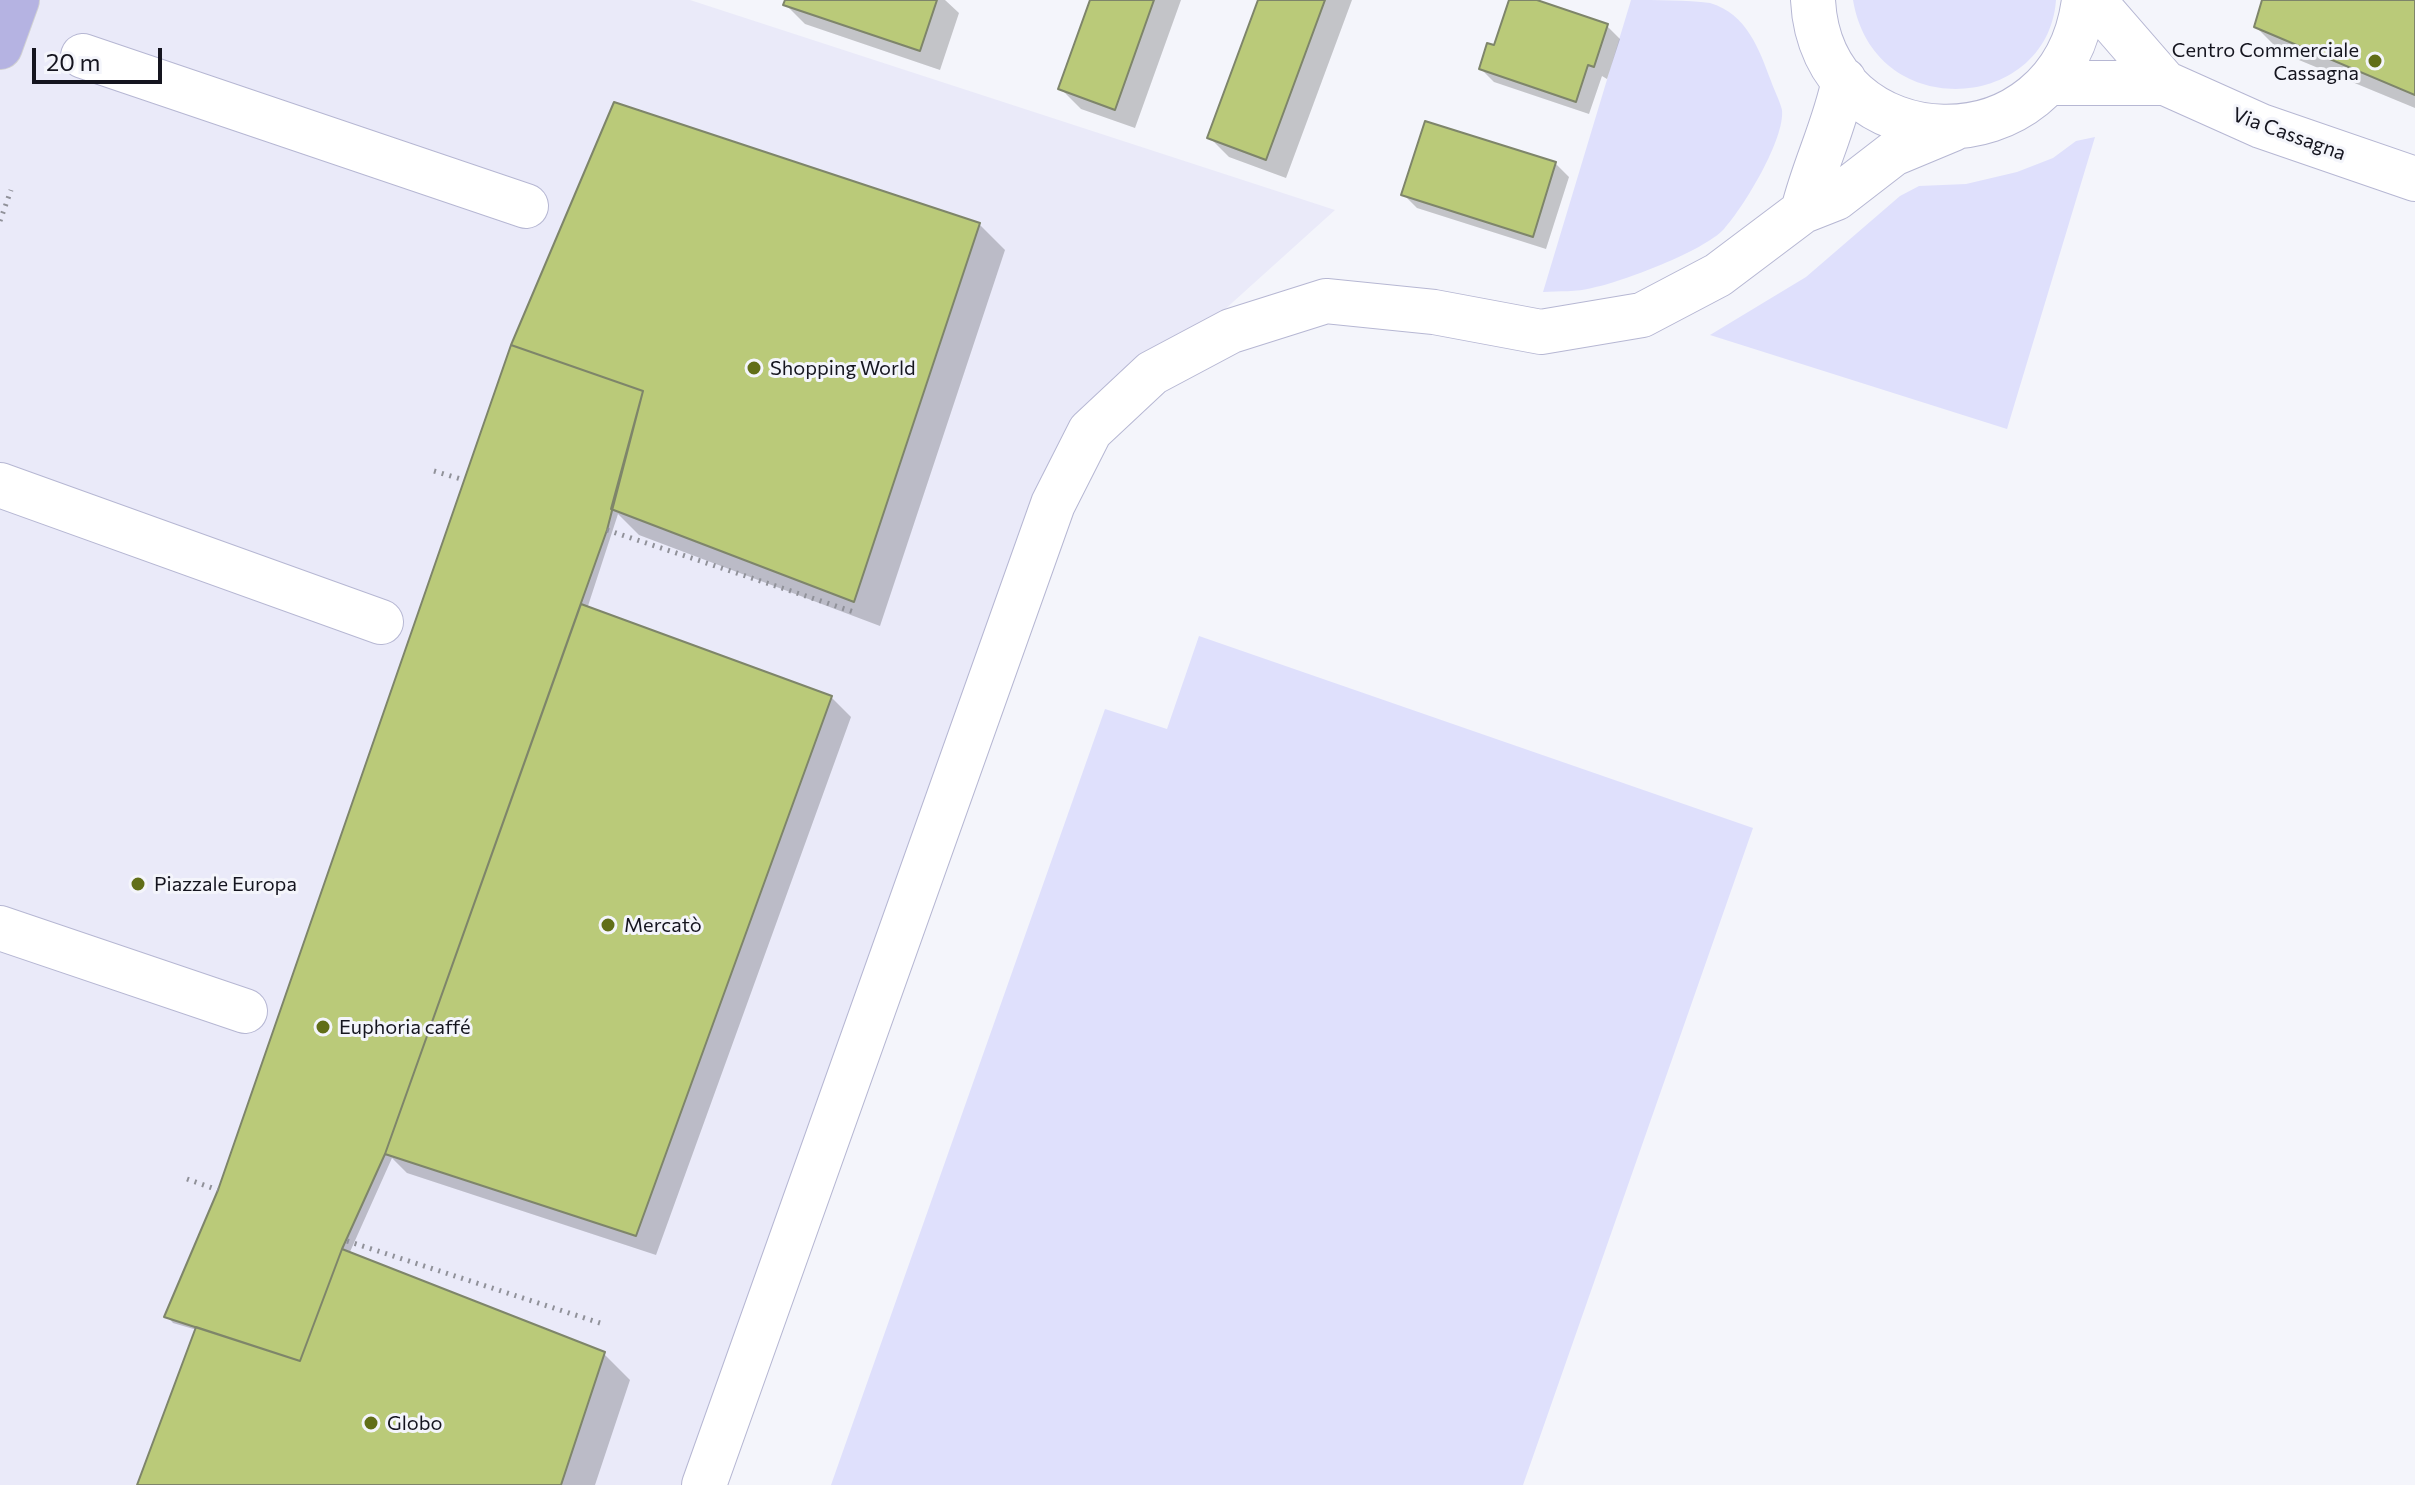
<!DOCTYPE html>
<html>
<head>
<meta charset="utf-8">
<style>
  body { margin:0 }
  #map { position:relative; width:2415px; height:1485px; overflow:hidden; background:#f4f5fb; font-family:Commissioner,sans-serif }
  canvas { display:block }
  .scale { position:absolute; left:32px; top:48px; width:130px; height:36px; box-sizing:border-box; border:4px solid #15151f; border-top:0; padding-left:10px; font-size:24px; line-height:28px; white-space:nowrap; color:#15151f; -webkit-text-stroke:6px #f4f5fb; paint-order:stroke }
</style>
</head>
<body>
<div id="map">
<canvas width="2415" height="1485"></canvas>
<div class="scale">20 m</div>
</div>
<script>
const ctx = document.querySelector('canvas').getContext('2d');
ctx.lineJoin = 'round';
function fill(path, color) {
  ctx.fillStyle = color;
  ctx.fill(path, 'evenodd');
}
function strokePath(path, color, width, dash) {
  ctx.strokeStyle = color;
  ctx.lineWidth = width;
  ctx.lineCap = dash ? 'butt' : 'round';
  ctx.setLineDash(dash || []);
  ctx.stroke(path);
}
function write(font, color, halo, rows, align = 'center') {
  ctx.font = font + ' Commissioner,sans-serif';
  ctx.lineWidth = 6;
  ctx.setLineDash([]);
  ctx.textBaseline = 'middle';
  ctx.strokeStyle = halo;
  ctx.fillStyle = color;
  for (const [text, x, y, turn = 0] of rows) {
    ctx.save();
    ctx.translate(x, y);
    ctx.rotate((+turn || 0) * Math.PI / 180);
    ctx.textAlign = isNaN(turn) ? turn : align;
    if (halo) ctx.strokeText(text, 0, 0);
    ctx.fillText(text, 0, 0);
    ctx.restore();
  }
}
const built = new Path2D(`
  M 14,0 L 690,0 L 1335,210 L 1090,431 L 694,1485 L 0,1485 L 0,40 Z`);
const green = new Path2D(`
  M 1631,0 C 1656,0 1687,0 1710,3 C 1747,14 1759,49 1771,81 C 1774,90 1780,101 1782,110 C 1785,139 1744,207 1724,229 C 1704,251 1622,282 1592,288 C 1577,292 1559,291 1543,292 Z
  M 1853,0 L 2056,0 C 2048,112 1874,125 1853,0 Z
  M 2095,137 L 2007,429 L 1710,335 L 1806,277 L 1900,196 L 1919,186 L 1966,184 L 2017,172 L 2053,158 L 2076,141 Z
  M 1199,636 L 1753,828 L 1523,1485 L 831,1485 L 1105,709 L 1167,729 Z`);
const shadow = new Path2D(`
  M 787,0 L 945,0 L 959,13 L 940,70 L 805,24 L 785,4 Z
  M 1093,0 L 1181,0 L 1135,128 L 1081,109 L 1061,89 Z
  M 1260,0 L 1352,0 L 1286,178 L 1229,157 L 1209,137 Z
  M 1511,0 L 1531,0 L 1607,26 L 1620,39 L 1607,79 L 1602,76 L 1589,114 L 1494,82 L 1481,69 L 1495,48 Z
  M 2262,0 L 2415,0 L 2415,108 L 2282,53 L 2256,27 Z
  M 1555,163 L 1569,177 L 1546,249 L 1417,208 L 1404,195 Z
  M 979,224 L 1005,250 L 880,626 L 639,535 L 618,514 L 587,609 L 831,697 L 851,717 L 656,1255 L 407,1173 L 392,1158 L 349,1254 L 604,1354 L 630,1380 L 595,1485 L 139,1485 L 197,1330 L 173,1323 L 167,1316 L 220,1191 L 513,346 Z`);
const building = new Path2D(`
  M 785,0 L 937,0 L 920,51 L 783,5 Z
  M 1090,0 L 1154,0 L 1115,110 L 1058,89 Z
  M 1258,0 L 1325,0 L 1266,160 L 1207,138 Z
  M 1509,0 L 1537,0 L 1608,24 L 1594,67 L 1588,65 L 1576,102 L 1479,69 L 1487,43 L 1494,45 Z
  M 2262,0 L 2415,0 L 2415,95 L 2254,27 Z
  M 614,102 L 980,223 L 854,602 L 611,509 L 643,391 L 511,345 Z
  M 1425,121 L 1556,162 L 1533,237 L 1401,195 Z
  M 511,345 L 643,391 L 607,530 L 385,1154 L 342,1249 L 300,1361 L 164,1317 L 218,1190 Z
  M 581,604 L 832,696 L 636,1236 L 385,1154 Z
  M 342,1249 L 605,1352 L 561,1485 L 137,1485 L 196,1327 L 300,1361 Z`);
const path = new Path2D(`
  M 0,221 L 11,190
  M 434,471 L 464,480
  M 607,530 L 854,612
  M 187,1179 L 218,1190
  M 347,1241 L 600,1323`);
const minor = new Path2D(`
  M 1813,0 C 1821,164 2062,174 2084,0
  M 2093,0 L 2165,83
  M 83,56 L 526,206
  M 2048,83 L 2165,83 L 2261,126 L 2415,179
  M 1803,211 C 1814,166 1835,126 1844,80
  M 0,485 L 381,622
  M 0,928 L 245,1011
  M 704,1485 L 1053,504 L 1090,431 L 1152,373 L 1231,331 L 1326,301 L 1434,312 L 1541,332 L 1642,315 L 1718,275 L 1803,211 L 1836,198 L 1893,154 L 1953,129`);
const major = new Path2D(`
  M 0,47 L 17,0`);
const markers = [
  [2375,61,8,"#616e18"],
  [754,368,8,"#616e18"],
  [138,884,8,"#616e18"],
  [608,925,8,"#616e18"],
  [323,1027,8,"#616e18"],
  [371,1423,8,"#616e18"]
];
const poiNames = [
  ["Centro Commerciale",2359,50,"right"],
  ["Cassagna",2359,73,"right"],
  ["Shopping World",770,368],
  ["Piazzale Europa",154,884],
  ["Mercatò",624,925],
  ["Euphoria caffé",339,1027],
  ["Globo",387,1423]
];
const streetNames = [
  ["Via Cassagna",2289,134,20]
];
fill(built, '#eaeaf9');
fill(green, '#dfe0fc');
fill(shadow, '#0003');
fill(building, '#baca79');
strokePath(building, '#7e856a', 2);
strokePath(minor, '#b6b7d3', 46);
strokePath(major, '#d0d0d2', 46);
strokePath(path, '#909199', 5, [2, 6]);
strokePath(minor, '#fff', 44);
strokePath(major, '#b5b3e2', 44);
for (const [x, y, r, color] of markers) {
  const dot = new Path2D();
  dot.arc(x, y, r, 0, 2 * Math.PI);
  ctx.fillStyle = color;
  ctx.fill(dot);
  strokePath(dot, '#f4f5fb', 3);
}
write('20px', '#15151f', '#f4f5fb', poiNames, 'left');
write('20px', '#15151f', '#f4f5fb', streetNames);
</script>
</body>
</html>
